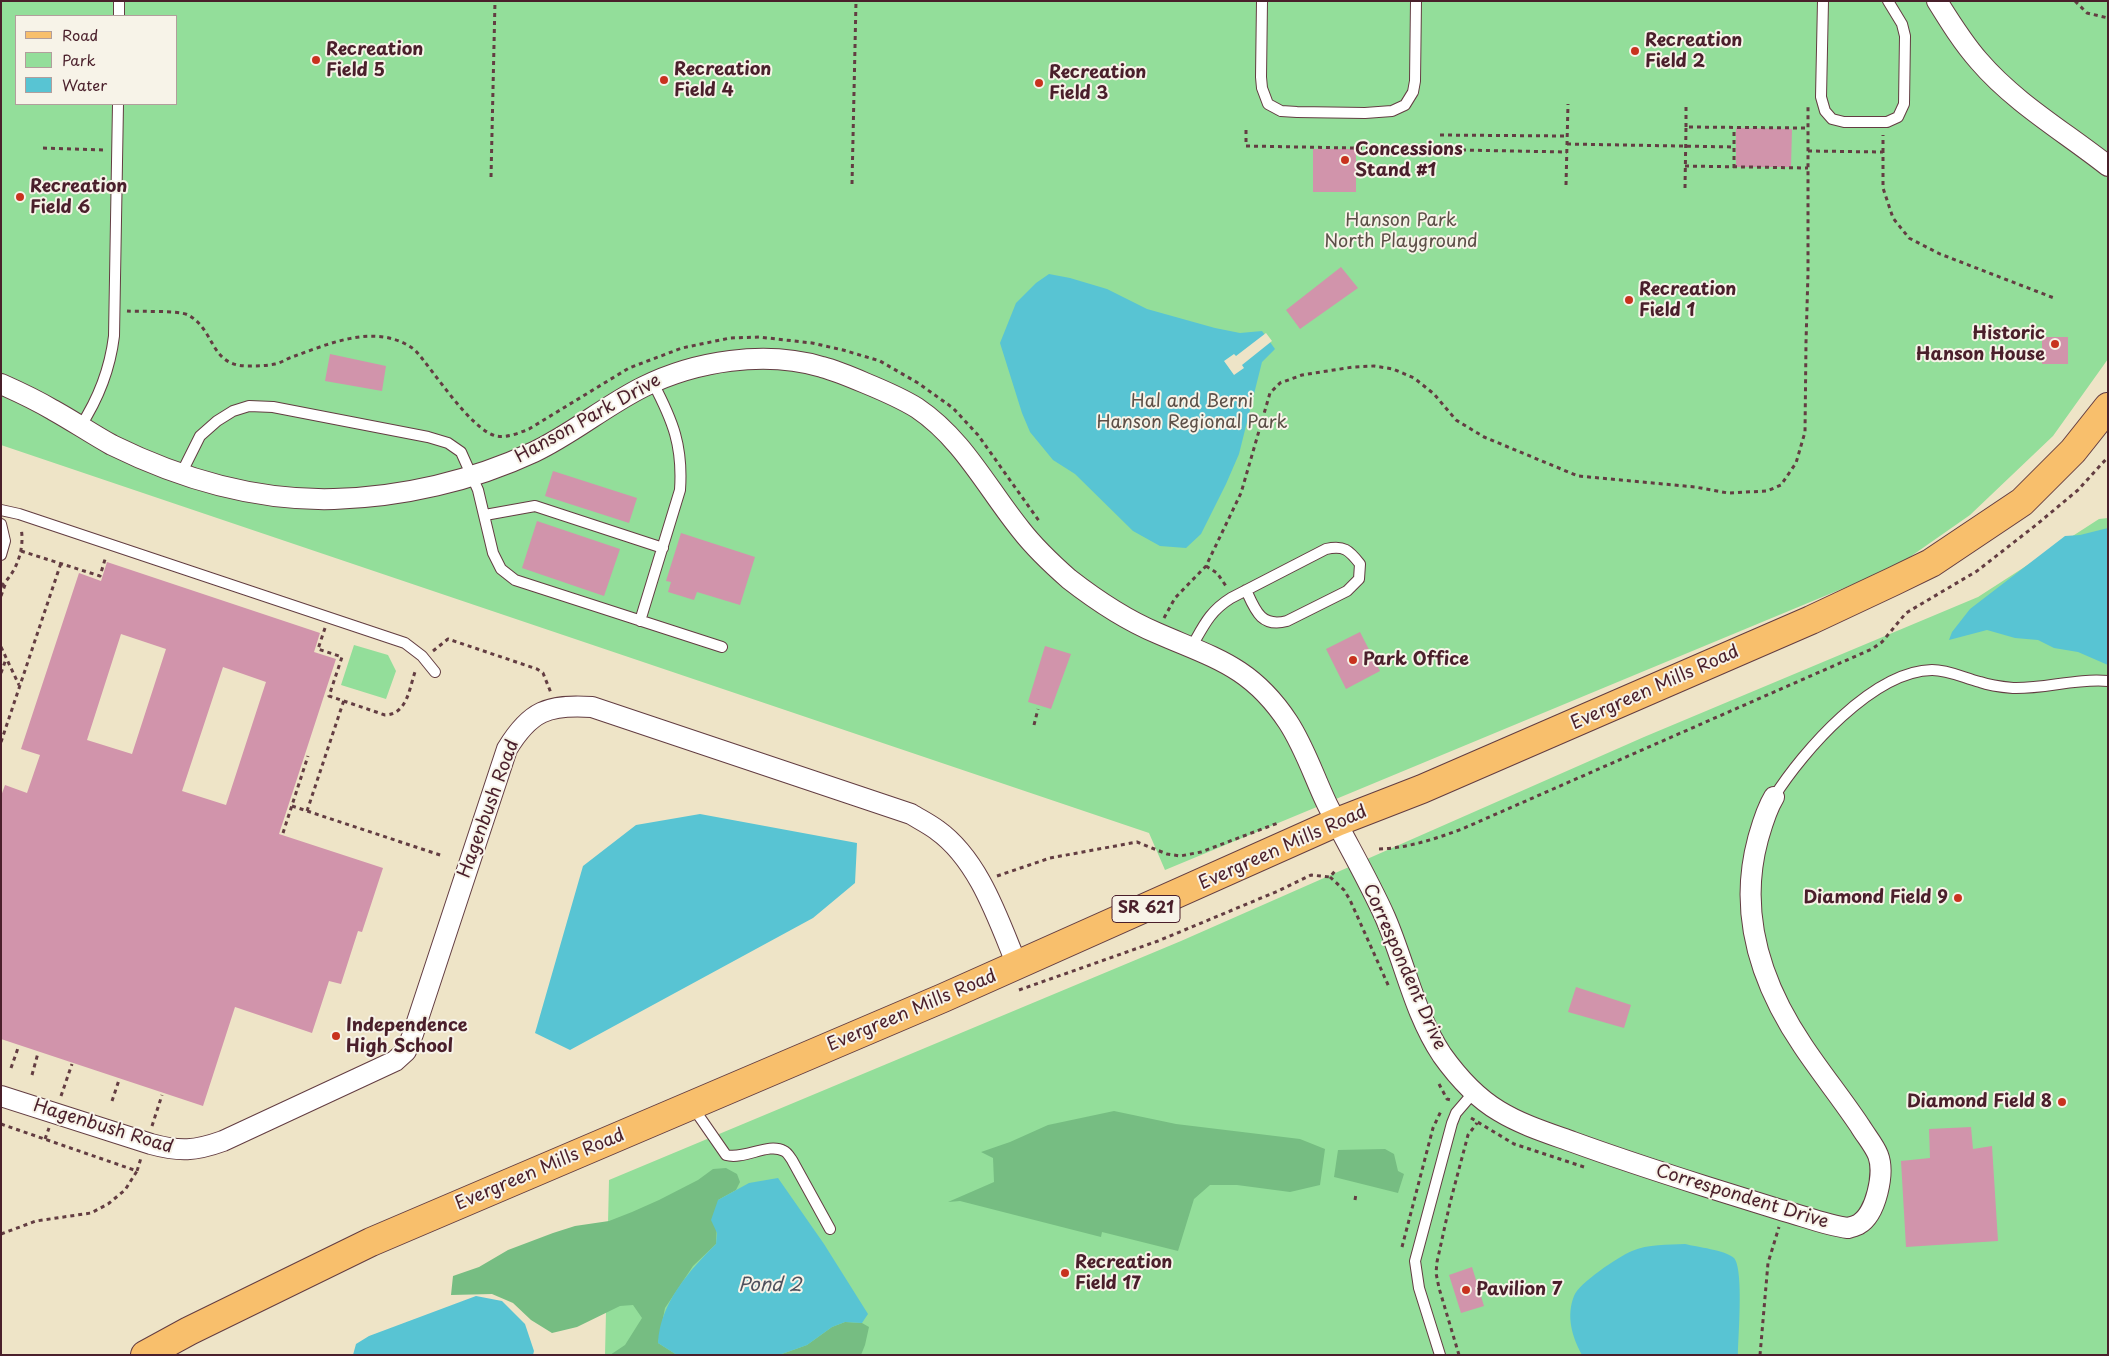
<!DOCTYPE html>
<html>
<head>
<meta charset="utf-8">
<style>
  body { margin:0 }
  #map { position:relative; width:2109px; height:1356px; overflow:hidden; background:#eee4c7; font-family:"Playpen Sans",sans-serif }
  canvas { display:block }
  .frame { position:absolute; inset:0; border:2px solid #4a1f2b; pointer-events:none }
  .legend { position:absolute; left:15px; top:15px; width:162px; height:90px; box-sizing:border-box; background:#f7f3e8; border:1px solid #b29e9c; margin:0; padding:6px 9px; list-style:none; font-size:15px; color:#4a1f2b }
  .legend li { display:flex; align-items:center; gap:10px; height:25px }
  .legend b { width:25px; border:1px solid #b29e9c }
</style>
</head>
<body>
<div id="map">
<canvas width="2109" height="1356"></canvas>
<div class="frame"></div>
<ul class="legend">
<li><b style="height:6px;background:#f8bf6c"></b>Road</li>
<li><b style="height:14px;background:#93de9a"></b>Park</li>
<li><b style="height:14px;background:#58c4d3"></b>Water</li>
</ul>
</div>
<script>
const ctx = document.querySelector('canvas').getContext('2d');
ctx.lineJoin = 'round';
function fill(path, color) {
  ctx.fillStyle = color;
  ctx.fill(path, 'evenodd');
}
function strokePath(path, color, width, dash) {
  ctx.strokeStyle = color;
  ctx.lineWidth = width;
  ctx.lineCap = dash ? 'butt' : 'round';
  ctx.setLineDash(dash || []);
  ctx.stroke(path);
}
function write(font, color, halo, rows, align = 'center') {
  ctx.font = font + ' "Playpen Sans",sans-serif';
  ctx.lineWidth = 4;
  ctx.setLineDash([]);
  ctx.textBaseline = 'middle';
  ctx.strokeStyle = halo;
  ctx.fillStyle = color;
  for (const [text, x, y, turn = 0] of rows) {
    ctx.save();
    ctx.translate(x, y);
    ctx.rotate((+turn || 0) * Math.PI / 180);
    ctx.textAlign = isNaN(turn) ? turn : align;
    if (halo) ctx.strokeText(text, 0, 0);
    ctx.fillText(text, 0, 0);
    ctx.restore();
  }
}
const green = new Path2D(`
  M 1,1 L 2108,1 L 2108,359 L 2053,436 L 1970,515 L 1897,566 L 1165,870 L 1149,833 L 1,445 ZM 16,16 L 176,16 L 176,104 L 16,104 Z
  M 2108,518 L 2108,1355 L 605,1355 L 609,1180 L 1181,941 L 1644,737 L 1978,597 L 2099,519 Z
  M 354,645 L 388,655 L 396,671 L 386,699 L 341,685 Z`);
const forest = new Path2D(`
  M 1114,1111 L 1176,1124 L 1300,1139 L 1325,1149 L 1320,1185 L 1290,1192 L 1237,1185 L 1210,1185 L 1194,1199 L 1178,1251 L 1102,1232 L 1101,1237 L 960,1201 L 948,1202 L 994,1182 L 993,1158 L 981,1152 L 1010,1142 L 1048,1125 Z
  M 1385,1149 L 1394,1154 L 1398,1171 L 1404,1174 L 1398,1193 L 1334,1177 L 1338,1150 Z
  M 726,1168 L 737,1174 L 740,1182 L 736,1190 L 718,1200 L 716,1244 L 693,1266 L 665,1308 L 658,1343 L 677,1355 L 610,1355 L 625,1345 L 642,1318 L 633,1305 L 620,1306 L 577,1327 L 552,1333 L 531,1320 L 513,1303 L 492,1294 L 451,1295 L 453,1276 L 479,1267 L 508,1250 L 553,1233 L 575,1226 L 609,1221 L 632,1212 L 659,1200 L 698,1180 L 713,1169 Z
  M 845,1322 L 862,1323 L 869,1327 L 865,1345 L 861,1355 L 779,1355 L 807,1345 L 832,1327 Z`);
const water = new Path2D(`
  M 1049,274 L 1070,278 L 1107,289 L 1147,309 L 1215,328 L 1240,333 L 1262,331 L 1275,349 L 1262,362 L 1239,454 L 1226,484 L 1201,534 L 1186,548 L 1160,546 L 1133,531 L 1075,474 L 1053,460 L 1030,432 L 1022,413 L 1000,343 L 1016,303 L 1036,283 Z
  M 2108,528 L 2108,665 L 2078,652 L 2054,648 L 2038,640 L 2015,638 L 1987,630 L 1949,640 L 1952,632 L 1970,609 L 2065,536 L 2080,535 Z
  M 700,814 L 857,843 L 855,883 L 813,918 L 570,1050 L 535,1033 L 583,866 L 636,825 Z
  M 778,1178 L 824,1244 L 868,1314 L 862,1323 L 845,1322 L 832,1327 L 807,1345 L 779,1355 L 677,1355 L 658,1343 C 660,1303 689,1271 716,1244 L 717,1233 L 711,1220 L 718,1200 L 749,1183 Z
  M 1685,1244 C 1697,1247 1725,1250 1734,1258 C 1744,1269 1738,1338 1738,1355 L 1582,1355 C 1572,1337 1566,1316 1574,1296 C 1579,1283 1618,1257 1632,1251 C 1648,1244 1668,1245 1685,1244 Z
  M 476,1296 L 502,1301 L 525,1324 L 534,1351 L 533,1355 L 353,1355 L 356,1344 L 369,1336 Z`);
const pier = new Path2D(`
  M 1266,333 L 1272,341 L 1242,365 L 1244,368 L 1234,375 L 1224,361 L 1234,354 L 1236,356 Z`);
const building = new Path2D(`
  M 1736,128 L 1792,129 L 1791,167 L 1736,167 Z
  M 1313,149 L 1356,149 L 1356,192 L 1313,192 Z
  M 1341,267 L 1358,288 L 1300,329 L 1286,310 Z
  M 2042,337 L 2068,337 L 2068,364 L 2042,364 Z
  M 330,354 L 386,366 L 382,391 L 325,381 Z
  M 553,471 L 637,498 L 629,523 L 545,496 Z
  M 537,521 L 620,549 L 604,596 L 522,568 Z
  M 681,533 L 755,557 L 740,605 L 697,592 L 694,600 L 668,592 L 671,582 L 666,581 Z
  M 107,562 L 320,633 L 314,652 L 336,659 L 279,834 L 383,868 L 362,932 L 358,931 L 341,984 L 329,981 L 312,1033 L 235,1007 L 203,1106 L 1,1039 L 1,796 L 5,785 L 27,793 L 40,755 L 21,749 L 79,573 L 101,581 ZM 121,634 L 166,649 L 132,754 L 87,740 ZM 223,667 L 266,682 L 226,805 L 182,791 Z
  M 1360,632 L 1380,671 L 1346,689 L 1326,649 Z
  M 1045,646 L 1071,654 L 1051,709 L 1028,702 Z
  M 1576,987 L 1631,1005 L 1624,1028 L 1568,1012 Z
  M 1971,1127 L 1973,1149 L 1992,1146 L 1998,1241 L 1906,1247 L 1901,1161 L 1930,1158 L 1929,1129 Z
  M 1472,1267 L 1484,1306 L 1461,1313 L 1449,1275 Z`);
const path = new Path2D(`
  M 2075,1 L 2087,13 L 2108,18
  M 1686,127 L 1686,104
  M 1246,130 L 1246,146 L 1567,152
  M 1440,135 L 1567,136
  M 1567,144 L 1734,147
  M 43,148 L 105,150
  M 1808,151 L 1883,152 L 1883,188 L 1893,218 L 1909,238 L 1940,254 L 2054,298
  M 1883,152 L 1883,135
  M 1685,166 L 1808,168
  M 1734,168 L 1734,128
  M 491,177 L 495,1
  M 852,184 L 856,1
  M 1566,185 L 1568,104
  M 1685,188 L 1686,127 L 1808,128
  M 127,311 C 140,312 179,310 188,315 C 216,330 209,366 248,366 C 257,366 266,366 275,364 C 281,363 286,359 292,357 C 331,343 378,322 415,350 C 433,370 471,430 496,436 C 507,438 519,433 529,429 L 629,368 L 682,348 L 730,338 L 759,337 L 812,343 L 843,350 L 880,361 L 918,383 L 953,408 L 978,435 L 1039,521
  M 21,551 L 100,576 L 106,556
  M 1206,566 L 1217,573 L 1226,586
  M 1,586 C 17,572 25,548 21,528
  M 1,596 L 6,582
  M 1164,618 L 1175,598 L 1206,566 L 1241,493 L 1270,393 L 1280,383 L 1302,375 L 1353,367 L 1374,366 L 1393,369 L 1414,378 L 1434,394 L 1456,420 L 1484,437 L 1578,476 L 1695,487 L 1728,493 L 1767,491 L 1781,485 L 1796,463 L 1805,432 L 1806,342 L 1808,273 L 1808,104
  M 325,628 L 318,649 L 342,657 L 329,696 L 385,715 C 408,714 409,688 416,669
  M 1,647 L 19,685
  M 433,651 L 448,639 L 537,669 L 543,673 L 551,693
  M 1,673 L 6,659
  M 1034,725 L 1038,709
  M 1,742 L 61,563
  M 292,806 L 443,856
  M 307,811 L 344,700
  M 283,833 L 308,756
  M 1379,849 C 1408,848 1435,839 1462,829 L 1872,649 L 1882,642 L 1906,613 L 1977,571 L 2036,525 L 2078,490 L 2108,457
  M 997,876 L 1050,858 L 1137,842 L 1167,854 L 1180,856 L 1201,852 L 1278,823
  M 1330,877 L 1344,890 L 1350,900 L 1389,987
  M 1019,990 L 1158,941 L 1278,891 L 1311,875 L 1330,877 L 1335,871
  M 11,1068 L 18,1048
  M 32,1075 L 38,1053
  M 1439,1084 L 1447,1099 L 1451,1100
  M 61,1096 L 72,1064
  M 112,1101 L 119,1080
  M 1471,1118 L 1514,1144 L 1584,1167
  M 1,1124 L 137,1171 L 141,1158
  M 152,1126 L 162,1095
  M 45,1139 L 49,1128
  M 1355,1200 L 1356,1194
  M 1,1234 L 36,1221 L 91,1213 L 108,1204 L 125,1190 L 137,1171
  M 1402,1247 L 1433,1128 L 1441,1111
  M 1459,1355 L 1439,1288 L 1436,1273 L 1437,1262 L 1450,1203 L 1468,1135 L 1477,1123
  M 1760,1355 L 1768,1263 L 1779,1227`);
const service = new Path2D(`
  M 1262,1 L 1261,77 L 1262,88 L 1268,104 L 1281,111 L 1297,112 L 1365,113 L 1392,111 L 1405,105 L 1413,92 L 1415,81 L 1416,1
  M 1823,1 L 1821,97 L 1825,111 L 1832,119 L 1844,122 L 1887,122 L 1898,117 L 1904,104 L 1905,36 L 1902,24 L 1888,1
  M 119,16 L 119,1
  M 80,427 C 99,398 110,369 114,336 L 118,104
  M 181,474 L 200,436 L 217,421 L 233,411 L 249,406 L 273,407 L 428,437 L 448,443 L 461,452 L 478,490 L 493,553 L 501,569 L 515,580 L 722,647
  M 1,510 L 19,514 L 405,643 L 422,656 L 435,672
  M 485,515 L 535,506 L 663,548
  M 1,524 L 5,541 L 1,555
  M 640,621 L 680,490 C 683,446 673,421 653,383
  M 1192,646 C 1204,625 1210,611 1231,598 L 1326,549 C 1344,545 1349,550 1360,564 L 1359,579 L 1347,591 L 1287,621 C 1261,628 1255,610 1246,590
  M 1774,797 C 1803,751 1873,671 1932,670 C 1949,670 1964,678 1980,682 C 1991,686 2002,687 2013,688 C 2045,689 2076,678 2108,681
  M 692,1106 L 726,1155 C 745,1160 768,1142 784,1151 C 787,1152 790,1157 792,1160 L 830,1229
  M 1440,1355 L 1419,1288 L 1415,1261 L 1452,1123 L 1456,1113 L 1474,1092`);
const minor = new Path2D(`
  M 1937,1 C 1950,22 1963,43 1979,61 C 2015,103 2065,132 2108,166
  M 1,384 C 19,392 36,400 53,410 C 73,421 92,434 112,445 C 181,479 257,501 334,499 C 402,497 472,481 534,452 C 572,434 605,406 643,387 C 695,361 765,350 822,367 C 837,371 851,377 865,383 C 882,390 901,398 917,408 C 963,439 987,488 1021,530 C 1035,548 1052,564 1069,579 C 1096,600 1126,620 1157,633 C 1214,658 1251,666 1288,722 C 1305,748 1314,777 1327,804 C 1346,842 1368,879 1385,917 C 1405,963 1414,1013 1442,1055 C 1457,1076 1477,1098 1499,1111 C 1522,1125 1548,1133 1573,1142 C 1617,1158 1660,1172 1704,1186 C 1730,1194 1756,1202 1781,1210 C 1804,1216 1825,1225 1848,1228 C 1851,1227 1856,1226 1859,1224 C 1876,1214 1885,1173 1878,1155 C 1874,1145 1866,1136 1860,1126 C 1842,1099 1821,1073 1803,1046 C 1761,984 1738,913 1758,839 C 1762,825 1766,810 1774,797
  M 1,1096 L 151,1144 C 180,1152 195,1151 223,1141 L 395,1061 L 406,1051 L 413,1034 L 507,749 C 530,711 548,704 592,707 L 911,814 C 919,819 929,824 937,830 C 979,860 998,919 1017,965`);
const primary = new Path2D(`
  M 145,1355 L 189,1331 L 371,1242 L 943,998 L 1337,822 L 1422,789 L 1811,620 L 1894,581 L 1931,563 L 2022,502 L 2073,451 L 2108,407`);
const markers = [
  [1635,51,5,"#c8321e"],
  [316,60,5,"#c8321e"],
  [664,80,5,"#c8321e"],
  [1039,83,5,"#c8321e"],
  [1345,160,5,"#c8321e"],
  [20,197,5,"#c8321e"],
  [1629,300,5,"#c8321e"],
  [2055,344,5,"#c8321e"],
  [1353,660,5,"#c8321e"],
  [1958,898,5,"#c8321e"],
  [336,1036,5,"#c8321e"],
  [2062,1102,5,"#c8321e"],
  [1065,1273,5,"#c8321e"],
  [1466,1290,5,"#c8321e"]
];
const shields = [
  [1146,909,68]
];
const shieldNames = [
  ["SR 621",1146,909]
];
const poiNames = [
  ["Recreation",1645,41],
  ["Field 2",1645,62],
  ["Recreation",326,50],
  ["Field 5",326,71],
  ["Recreation",674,70],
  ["Field 4",674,91],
  ["Recreation",1049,73],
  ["Field 3",1049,94],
  ["Concessions",1355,150],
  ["Stand #1",1355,171],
  ["Recreation",30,187],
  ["Field 6",30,208],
  ["Recreation",1639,290],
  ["Field 1",1639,311],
  ["Historic",2045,334,"right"],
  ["Hanson House",2045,355,"right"],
  ["Park Office",1363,660],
  ["Diamond Field 9",1948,898,"right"],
  ["Independence",346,1026],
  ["High School",346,1047],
  ["Diamond Field 8",2052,1102,"right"],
  ["Recreation",1075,1263],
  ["Field 17",1075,1284],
  ["Pavilion 7",1476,1290]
];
const parkNames = [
  ["Hanson Park",1401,221],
  ["North Playground",1401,242],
  ["Hal and Berni",1192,402],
  ["Hanson Regional Park",1192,423]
];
const streetNames = [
  ["Hanson Park Drive",588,419,-29],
  ["Evergreen Mills Road",1655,688,-24],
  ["Hagenbush Road",489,809,-70],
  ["Evergreen Mills Road",1283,848,-24],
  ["Correspondent Drive",1404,967,66],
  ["Evergreen Mills Road",912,1011,-23],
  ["Hagenbush Road",103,1127,17],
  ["Evergreen Mills Road",540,1170,-23],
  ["Correspondent Drive",1742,1197,17]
];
const waterNames = [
  ["Pond 2",770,1286]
];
fill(green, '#93de9a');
fill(forest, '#76bd82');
fill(water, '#58c4d3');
fill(pier, '#eee4c7');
fill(building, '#d194ab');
strokePath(service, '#633d42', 12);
strokePath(minor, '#633d42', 22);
strokePath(primary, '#633d42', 30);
strokePath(path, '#633d42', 3, [4, 4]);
strokePath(service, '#fff', 10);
strokePath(minor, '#fff', 20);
strokePath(primary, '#f8bf6c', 28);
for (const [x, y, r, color] of markers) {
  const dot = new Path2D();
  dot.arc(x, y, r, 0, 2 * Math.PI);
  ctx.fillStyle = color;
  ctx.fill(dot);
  strokePath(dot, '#f7f3e8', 2);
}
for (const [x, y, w] of shields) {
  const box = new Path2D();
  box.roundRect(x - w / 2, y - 13.5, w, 27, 4);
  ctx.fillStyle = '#f7f3e8';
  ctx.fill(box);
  strokePath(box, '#4a1f2b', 1);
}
write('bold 16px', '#4a1f2b', null, shieldNames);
write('bold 18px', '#4a1f2b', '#f7f3e8', poiNames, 'left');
write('18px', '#5c4f47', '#f7f3e8', parkNames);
write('18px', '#4a1f2b', '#f7f3e8', streetNames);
write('italic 19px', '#4e515d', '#f7f3e8', waterNames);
</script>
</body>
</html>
